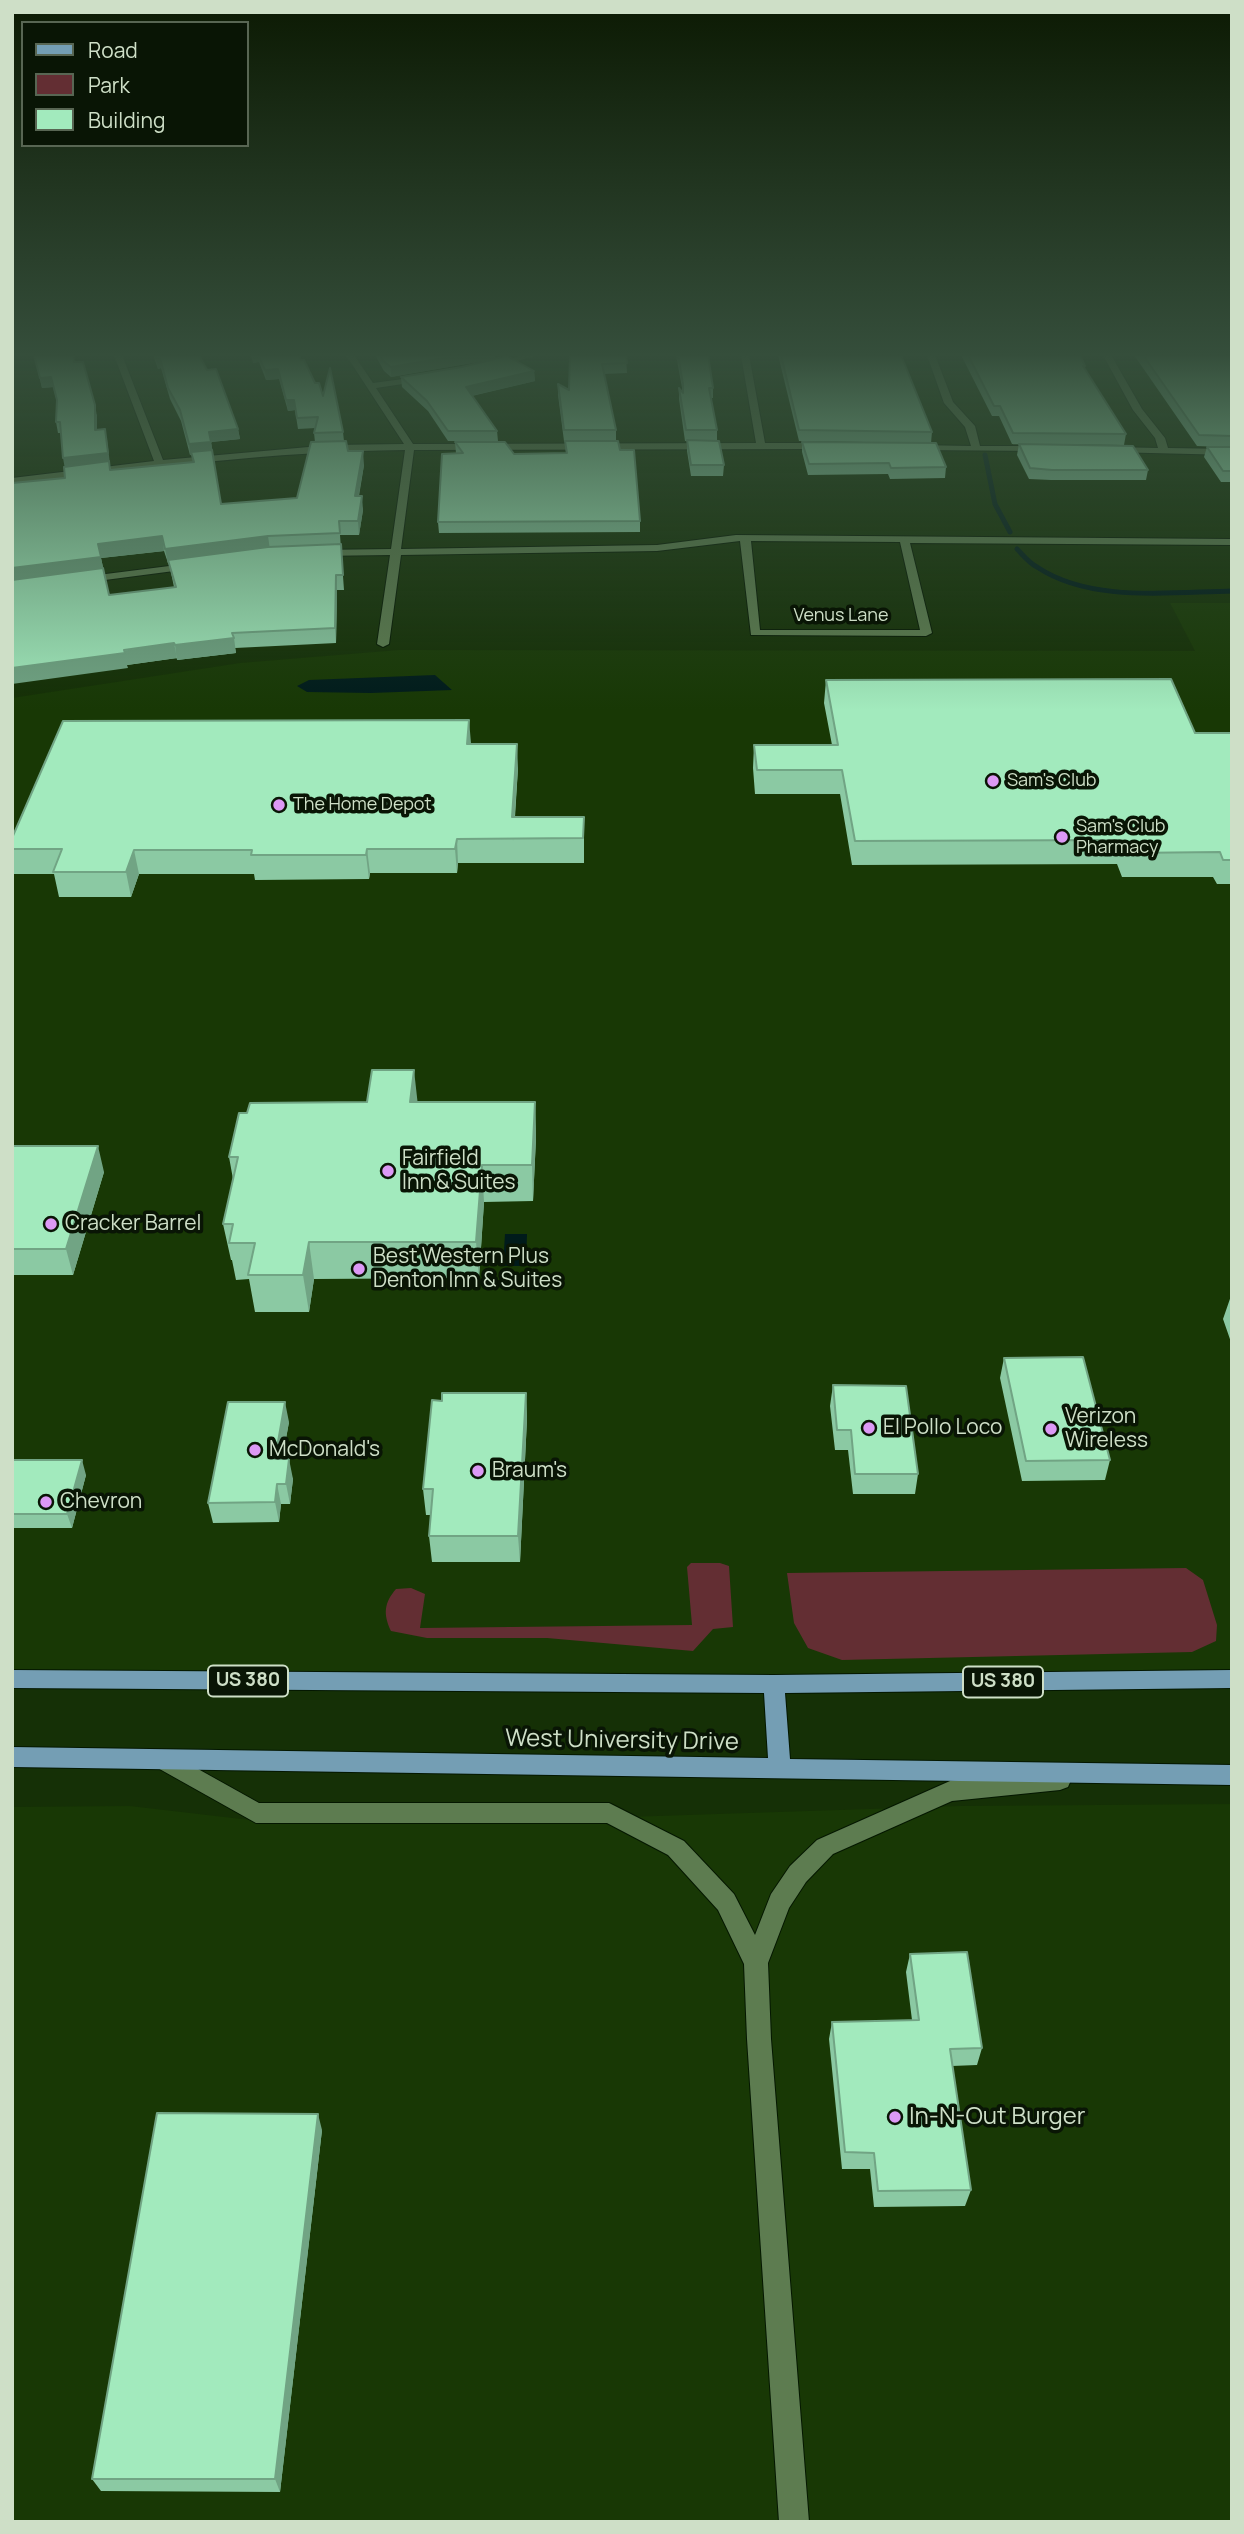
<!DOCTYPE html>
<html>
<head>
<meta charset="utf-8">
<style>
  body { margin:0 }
  #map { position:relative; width:1244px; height:2534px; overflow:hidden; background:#153006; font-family:Manrope,sans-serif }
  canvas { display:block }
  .frame { position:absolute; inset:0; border:14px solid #cedfc7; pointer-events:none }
  .legend { position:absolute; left:21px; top:21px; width:228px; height:126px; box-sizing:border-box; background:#091505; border:2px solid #586653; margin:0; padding:9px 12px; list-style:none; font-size:21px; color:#cedfc7 }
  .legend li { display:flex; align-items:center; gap:14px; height:35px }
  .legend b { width:35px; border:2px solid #586653 }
</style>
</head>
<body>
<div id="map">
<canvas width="1244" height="2534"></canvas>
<div class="frame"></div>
<ul class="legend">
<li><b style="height:9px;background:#749eb4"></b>Road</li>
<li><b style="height:19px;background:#632e33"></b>Park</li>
<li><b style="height:19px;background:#a2eabd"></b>Building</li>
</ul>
</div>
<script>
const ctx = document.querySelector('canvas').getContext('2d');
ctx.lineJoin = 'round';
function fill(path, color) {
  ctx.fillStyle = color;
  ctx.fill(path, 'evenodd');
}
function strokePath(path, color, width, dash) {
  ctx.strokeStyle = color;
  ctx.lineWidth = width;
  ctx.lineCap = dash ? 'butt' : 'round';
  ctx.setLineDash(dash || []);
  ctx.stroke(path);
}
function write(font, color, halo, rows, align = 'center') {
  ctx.font = font + ' Manrope,sans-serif';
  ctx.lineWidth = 7;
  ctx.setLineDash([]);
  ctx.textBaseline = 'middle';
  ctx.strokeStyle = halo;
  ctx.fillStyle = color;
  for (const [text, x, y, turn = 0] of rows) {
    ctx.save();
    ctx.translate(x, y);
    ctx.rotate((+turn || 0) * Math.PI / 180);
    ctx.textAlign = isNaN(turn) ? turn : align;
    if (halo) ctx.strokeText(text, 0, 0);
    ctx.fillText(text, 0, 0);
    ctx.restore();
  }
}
const built = new Path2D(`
  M 1170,603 L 1232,603 L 1232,1679 L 12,1679 L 12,698 L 240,663 L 399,650 L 1195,651 Z
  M 1232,1804 L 1232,2522 L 12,2522 L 12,1807 L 130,1806 L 250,1820 L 414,1824 L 960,1806 Z`);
const green = new Path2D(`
  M 691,1563 L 720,1563 L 729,1566 L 733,1627 L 713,1629 L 693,1651 L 547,1638 L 427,1638 L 391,1631 C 383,1614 384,1603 396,1589 L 411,1588 L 425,1594 L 420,1628 L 692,1625 L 687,1567 Z
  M 1186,1568 L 1203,1580 L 1217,1625 L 1216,1641 L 1192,1652 L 842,1660 L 808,1648 L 794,1623 L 787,1573 Z`);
const water = new Path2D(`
  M 435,675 L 452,690 L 371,693 L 307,692 L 297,686 L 309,680 Z
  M 505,1234 L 527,1234 L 526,1266 L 503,1266 Z`);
const stream = new Path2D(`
  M 985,455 L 995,504 L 1010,532
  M 1017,549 C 1023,555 1029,563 1037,567 C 1091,603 1170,592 1232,591`);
const minor = new Path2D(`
  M 114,355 L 122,355 L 163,460 L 331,445 L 404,444 L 346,355 L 354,355 L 373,383 L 426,376 L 427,378 L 423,381 L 376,388 L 413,444 L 756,443 L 741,355 L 749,355 L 765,443 L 826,443 L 831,446 L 826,449 L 414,450 L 401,549 L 657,545 L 736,535 L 1232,539 L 1232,545 L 910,543 L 932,633 L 926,636 L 751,635 L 740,541 L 657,551 L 401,555 L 389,644 L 383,647 L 377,644 L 390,555 L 318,556 L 313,553 L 318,550 L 391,549 L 405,450 C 273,451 143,469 12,484 L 12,478 L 154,461 ZM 751,541 L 900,542 L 920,630 L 760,630 Z
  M 524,355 L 538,355 L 492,368 L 488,365 Z
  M 927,355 L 935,355 L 953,402 L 975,426 L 980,446 L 1039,446 L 1044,449 L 1042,451 L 914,450 L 912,448 L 917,445 L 971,446 L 965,427 L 944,403 Z
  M 1103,355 L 1111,355 L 1142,409 L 1165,438 L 1168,448 L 1232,449 L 1232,455 L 1110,452 L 1110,448 L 1113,447 L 1158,448 L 1155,438 L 1133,410 Z
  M 193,563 L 198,566 L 197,568 L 82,583 L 77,580 L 82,577 Z
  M 164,1750 L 259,1803 L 609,1803 L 684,1841 L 734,1894 L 755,1935 L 771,1894 L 790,1866 L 817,1840 L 950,1781 L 1060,1770 L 1068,1773 L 1071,1780 L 1068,1787 L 1060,1790 L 952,1801 L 833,1854 L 806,1882 L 789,1908 L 768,1963 L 771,2039 L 809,2522 L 779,2522 L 747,2039 L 744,1964 L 718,1910 L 668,1855 L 607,1823 L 256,1823 L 156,1767 L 153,1760 L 156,1753 Z`);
const primary = new Path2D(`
  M 12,1670 L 774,1675 L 1232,1670 L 1232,1688 L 785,1693 L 790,1759 L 1232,1765 L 1232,1785 L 12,1767 L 12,1747 L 768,1758 L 764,1693 L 12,1688 Z`);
const wall = new Path2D(`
  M 34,355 L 74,362 L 97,416 L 97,429 L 111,470 L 193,463 L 192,455 L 190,455 L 181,421 L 170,399 L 161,368 L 158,369 L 153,355 L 199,355 L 238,429 L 240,439 L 211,442 L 221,504 L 297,498 L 315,442 L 314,433 L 316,428 L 298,429 L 295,410 L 288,411 L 279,379 L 266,380 L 259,362 L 253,363 L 251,355 L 299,355 L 343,432 L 344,441 L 348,451 L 364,465 L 359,496 L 363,510 L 359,535 L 340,535 L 344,590 L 337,590 L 336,643 L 235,648 L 236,653 L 177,660 L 177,658 L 127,665 L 128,668 L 65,478 L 65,466 L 61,433 L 58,433 L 56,422 L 57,402 L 53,387 L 42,388 ZM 164,551 L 168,563 L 169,563 L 174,587 L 109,595 L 101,558 Z
  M 375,355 L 495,355 L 495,359 L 391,377 L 384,371 Z
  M 570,355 L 626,355 L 627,373 L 604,374 L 616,430 L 616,441 L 640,521 L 640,532 L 439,533 L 438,522 L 456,453 L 455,442 L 514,454 L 566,453 L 565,441 L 591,441 L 564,441 L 558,395 L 558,384 L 569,390 Z
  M 676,355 L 708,355 L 713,388 L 713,398 L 711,398 L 717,430 L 717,440 L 724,465 L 723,476 L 691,476 L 687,451 L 687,441 L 685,441 L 679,399 L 679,388 L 683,393 Z
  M 778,355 L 901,355 L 932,432 L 931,443 L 799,441 Z
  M 961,355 L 1080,355 L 1085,366 L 1085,369 L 1126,434 L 1124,445 L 1012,444 L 999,416 L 992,416 Z
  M 1134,355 L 1232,355 L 1232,482 L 1221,482 L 1204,457 L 1207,447 L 1225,447 L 1197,446 Z
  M 534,371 L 535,381 L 472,396 L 497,431 L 498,441 L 448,441 L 428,411 L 402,387 L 401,377 Z
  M 802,442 L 946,467 L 945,478 L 890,479 L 888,474 L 808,475 L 802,452 Z
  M 1019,444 L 1148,470 L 1146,480 L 1051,480 L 1029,479 L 1017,455 Z
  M 826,680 L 1195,733 L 1232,733 L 1232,884 L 1217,884 L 1213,877 L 1122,877 L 1117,864 L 852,865 L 840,794 L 755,794 L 753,768 L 754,745 L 832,745 L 824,703 Z
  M 471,744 L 518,768 L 515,817 L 584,817 L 584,863 L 458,863 L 457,873 L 370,873 L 369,879 L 255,880 L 254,874 L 139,874 L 131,897 L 59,897 L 54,874 L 14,874 L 12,867 L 12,849 Z
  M 417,1102 L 535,1102 L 536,1138 L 533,1201 L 484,1202 L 479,1278 L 314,1279 L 309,1312 L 255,1312 L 249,1279 L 236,1280 L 232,1260 L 231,1260 L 223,1224 L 233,1179 L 229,1157 L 247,1113 Z
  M 12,1146 L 104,1172 L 73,1275 L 12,1275 Z
  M 1232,1293 L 1232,1345 L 1223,1319 Z
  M 1004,1358 L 1110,1460 L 1105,1480 L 1022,1481 L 1000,1378 Z
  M 833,1385 L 918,1474 L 915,1494 L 853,1494 L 848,1450 L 835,1450 L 830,1406 Z
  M 526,1393 L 527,1419 L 520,1562 L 432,1562 L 429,1536 L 431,1515 L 426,1515 L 423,1489 L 442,1401 Z
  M 289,1422 L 282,1459 L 293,1479 L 290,1504 L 281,1504 L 279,1522 L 213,1523 L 208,1503 Z
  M 12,1460 L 86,1475 L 72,1528 L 12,1528 Z
  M 910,1954 L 982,2048 L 977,2065 L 952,2066 L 971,2190 L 965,2206 L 874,2207 L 870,2169 L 842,2169 L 829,2039 L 832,2022 L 912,2020 L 906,1972 Z
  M 322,2130 L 280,2492 L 101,2491 L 92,2479 Z`);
const shadedWall = new Path2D(`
  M 252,355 L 258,355 L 259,362 L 253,363 Z
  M 461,355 L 495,355 L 495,359 L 391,377 L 391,367 Z
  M 160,358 L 161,368 L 158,369 L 156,359 Z
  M 278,369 L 279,379 L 266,380 L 265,370 Z
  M 534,371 L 535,381 L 466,397 L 466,387 Z
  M 51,377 L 53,387 L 42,388 L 40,378 Z
  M 286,400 L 294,400 L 295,410 L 288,411 Z
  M 95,405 L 97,416 L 97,440 L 95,430 Z
  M 238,429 L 240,439 L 211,442 L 209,432 Z
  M 107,439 L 110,464 L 65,469 L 63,458 Z
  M 211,442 L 213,453 L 190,455 L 189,444 Z
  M 363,451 L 364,465 L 356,510 L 355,496 Z
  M 362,496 L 363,510 L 359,535 L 358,521 Z
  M 162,536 L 164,551 L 101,558 L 104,572 L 12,583 L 12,568 L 98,544 Z
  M 268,536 L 270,550 L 168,563 L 165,549 Z
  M 336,575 L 337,590 L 336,643 L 335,628 Z
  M 234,638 L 236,653 L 177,660 L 175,645 Z
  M 174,643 L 177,658 L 127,665 L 128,668 L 12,684 L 12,668 Z
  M 469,720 L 471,743 L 468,768 L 467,744 Z
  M 517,744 L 518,768 L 513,841 L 512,817 Z
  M 457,839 L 458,863 L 457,873 L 455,849 Z
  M 367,849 L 370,873 L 369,879 L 366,855 Z
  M 134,850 L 139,874 L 131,897 L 126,872 Z
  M 414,1070 L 418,1106 L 410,1102 Z
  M 535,1102 L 536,1138 L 533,1201 L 532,1165 Z
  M 98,1146 L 104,1172 L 73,1275 L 66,1249 Z
  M 482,1165 L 484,1202 L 479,1278 L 476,1242 Z
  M 309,1242 L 314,1279 L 309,1312 L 303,1275 Z
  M 526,1393 L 527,1419 L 520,1562 L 518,1536 Z
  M 285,1402 L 289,1422 L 279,1479 L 275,1459 Z
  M 289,1459 L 293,1479 L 290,1504 L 286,1484 Z
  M 82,1460 L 86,1475 L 72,1528 L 67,1514 Z
  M 277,1484 L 281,1504 L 279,1522 L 275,1502 Z
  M 318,2114 L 322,2130 L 280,2492 L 275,2479 Z`);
const building = new Path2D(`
  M 34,355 L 73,355 L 74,362 L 83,362 L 95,405 L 95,430 L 105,429 L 108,453 L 63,458 L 60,422 L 56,422 L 57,400 L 51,377 L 40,378 Z
  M 155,355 L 199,355 L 207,370 L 216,369 L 238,429 L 209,432 L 211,442 L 189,444 L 180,410 L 168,388 L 160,358 L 156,359 Z
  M 258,355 L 299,355 L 301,360 L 304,360 L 315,383 L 319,383 L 323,396 L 330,368 L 343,432 L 314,433 L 318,417 L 297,418 L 294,400 L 286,400 L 278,369 L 265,370 Z
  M 380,355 L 461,355 L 391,367 L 383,361 Z
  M 570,355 L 626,355 L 627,363 L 602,364 L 616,430 L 564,430 L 558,384 L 569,390 Z
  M 678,355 L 708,355 L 713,388 L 709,388 L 717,430 L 686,430 L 679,388 L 683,393 L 683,384 Z
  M 781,355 L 901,355 L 932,432 L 799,430 Z
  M 968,355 L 1080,355 L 1085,366 L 1083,366 L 1126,434 L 1013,433 L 1000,406 L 994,406 Z
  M 1143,355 L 1232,355 L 1232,436 L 1199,435 Z
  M 507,356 L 534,371 L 466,387 L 497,431 L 448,431 L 427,401 L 401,377 L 462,367 Z
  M 687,440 L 719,441 L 724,465 L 691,465 Z
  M 346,441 L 348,451 L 363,451 L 355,496 L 362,496 L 358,521 L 339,521 L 340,533 L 268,536 L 165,549 L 162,536 L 98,544 L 101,557 L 12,568 L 12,483 L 65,478 L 64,467 L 109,461 L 110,470 L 194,462 L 191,452 L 212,450 L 221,504 L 297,498 L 311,442 Z
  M 565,441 L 618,441 L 620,450 L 634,450 L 640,521 L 438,522 L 442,454 L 463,453 L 455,442 L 505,442 L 514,454 L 567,453 Z
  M 802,442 L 936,443 L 946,467 L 891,468 L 889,463 L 809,464 Z
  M 1019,444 L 1133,446 L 1148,470 L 1052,470 L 1030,468 Z
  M 1207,447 L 1232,447 L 1232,471 L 1223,471 Z
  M 341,544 L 343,575 L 336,575 L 335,628 L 232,633 L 234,638 L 175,645 L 174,643 L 124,650 L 125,653 L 12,668 L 12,580 L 103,568 L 109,595 L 176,587 L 168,560 L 268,547 Z
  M 1171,679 L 1195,733 L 1232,733 L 1232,860 L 1223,860 L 1220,852 L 1127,853 L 1122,840 L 855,841 L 842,770 L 757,770 L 754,745 L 838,745 L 826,680 Z
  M 469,720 L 467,744 L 517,744 L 512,817 L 584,817 L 583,838 L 457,839 L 455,849 L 367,849 L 366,855 L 251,855 L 252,850 L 134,850 L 126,872 L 53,872 L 62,849 L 12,849 L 12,838 L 63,721 Z
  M 372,1070 L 414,1070 L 410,1102 L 535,1102 L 532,1165 L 482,1165 L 476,1242 L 309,1242 L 303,1275 L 248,1275 L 255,1243 L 229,1243 L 233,1224 L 223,1224 L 238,1157 L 229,1157 L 239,1113 L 247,1113 L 250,1103 L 367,1102 Z
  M 12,1146 L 98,1146 L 66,1249 L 12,1249 Z
  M 1083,1357 L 1110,1460 L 1026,1461 L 1004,1358 Z
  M 833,1385 L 906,1386 L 918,1474 L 855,1474 L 851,1430 L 837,1430 Z
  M 442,1393 L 526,1393 L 518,1536 L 429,1536 L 433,1489 L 423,1489 L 432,1400 L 442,1401 Z
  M 228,1402 L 285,1402 L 275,1459 L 289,1459 L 286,1484 L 277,1484 L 275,1502 L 208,1503 Z
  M 12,1460 L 82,1460 L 67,1514 L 12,1514 Z
  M 967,1952 L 982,2048 L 950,2049 L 971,2190 L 878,2191 L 874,2153 L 845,2152 L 832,2022 L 919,2020 L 910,1954 Z
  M 157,2113 L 318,2114 L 275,2479 L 92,2479 Z`);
const markers = [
  [993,781,7,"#dc99f5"],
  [279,805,7,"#dc99f5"],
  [1062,837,7,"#dc99f5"],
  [388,1171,7,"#dc99f5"],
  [51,1224,7,"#dc99f5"],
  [359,1269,7,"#dc99f5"],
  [869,1428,7,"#dc99f5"],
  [1051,1429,7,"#dc99f5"],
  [255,1450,7,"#dc99f5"],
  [478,1471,7,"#dc99f5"],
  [46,1502,7,"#dc99f5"],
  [895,2117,7,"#dc99f5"]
];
const farStreetnames = [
  ["Venus Lane",841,616]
];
const farPoinames = [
  ["Sam's Club",1007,781],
  ["The Home Depot",293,805],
  ["Sam's Club",1076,827],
  ["Pharmacy",1076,848]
];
const shields = [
  [248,1681,80],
  [1003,1682,80]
];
const shieldNames = [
  ["US 380",248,1681],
  ["US 380",1003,1682]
];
const poiNames = [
  ["Fairfield",402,1159],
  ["Inn & Suites",402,1183],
  ["Cracker Barrel",65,1224],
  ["Best Western Plus",373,1257],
  ["Denton Inn & Suites",373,1281],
  ["Verizon",1065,1417],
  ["Wireless",1065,1441],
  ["El Pollo Loco",883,1428],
  ["McDonald's",269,1450],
  ["Braum's",492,1471],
  ["Chevron",60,1502]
];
const nearStreetnames = [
  ["West University Drive",622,1741,1]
];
const nearPoinames = [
  ["In-N-Out Burger",909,2117]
];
fill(built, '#183805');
fill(green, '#632e33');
fill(water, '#001b1b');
strokePath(stream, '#001b1b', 5);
strokePath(minor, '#041700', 2);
strokePath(primary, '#041700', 2);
fill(minor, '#5d7c50');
fill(primary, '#749eb4');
fill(wall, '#8bc9a3');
fill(shadedWall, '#71a484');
fill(building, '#a2eabd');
strokePath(building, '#71a484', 2);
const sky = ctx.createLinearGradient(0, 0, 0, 710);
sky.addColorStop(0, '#0c1a03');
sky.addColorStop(0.5, '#354e3b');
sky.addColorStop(1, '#354e3b00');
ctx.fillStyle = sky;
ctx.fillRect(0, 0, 1244, 710);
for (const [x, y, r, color] of markers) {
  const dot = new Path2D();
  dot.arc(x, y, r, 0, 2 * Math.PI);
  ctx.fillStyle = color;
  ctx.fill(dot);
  strokePath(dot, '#091505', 2.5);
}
write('18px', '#cedfc7', '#091505', farStreetnames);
write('18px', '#cedfc7', '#091505', farPoinames, 'left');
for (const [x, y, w] of shields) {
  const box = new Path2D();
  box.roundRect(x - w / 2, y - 15.5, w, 31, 5);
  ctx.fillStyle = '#091505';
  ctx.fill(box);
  strokePath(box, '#cedfc7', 2);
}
write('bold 19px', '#cedfc7', null, shieldNames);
write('21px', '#cedfc7', '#091505', poiNames, 'left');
write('24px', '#cedfc7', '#091505', nearStreetnames);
write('24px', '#cedfc7', '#091505', nearPoinames, 'left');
</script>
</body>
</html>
